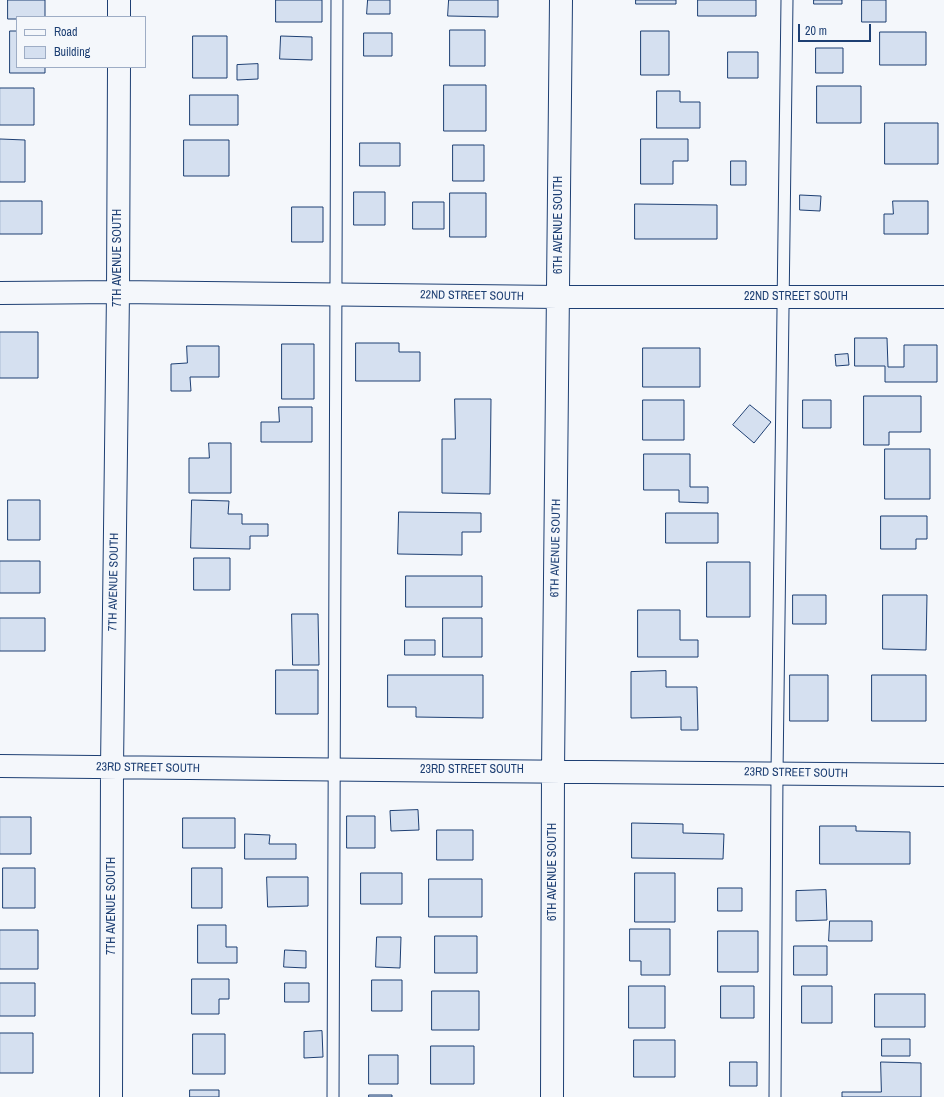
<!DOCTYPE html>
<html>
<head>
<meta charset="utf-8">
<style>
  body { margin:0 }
  #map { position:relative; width:944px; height:1097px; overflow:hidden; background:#f4f7fb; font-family:"Archivo Narrow",sans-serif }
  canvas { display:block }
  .legend { position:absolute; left:16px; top:16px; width:130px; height:52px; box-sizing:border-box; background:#f4f7fb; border:1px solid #9eadc5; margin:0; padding:5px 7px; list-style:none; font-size:12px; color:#1d3f73 }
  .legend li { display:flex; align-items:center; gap:8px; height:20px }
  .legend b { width:20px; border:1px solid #9eadc5 }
  .scale { position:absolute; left:798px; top:24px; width:73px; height:18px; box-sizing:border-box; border:2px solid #1d3f73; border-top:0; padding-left:5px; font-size:12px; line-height:14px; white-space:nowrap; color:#1d3f73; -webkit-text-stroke:3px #f4f7fb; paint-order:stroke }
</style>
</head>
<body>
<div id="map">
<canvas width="944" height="1097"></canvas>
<ul class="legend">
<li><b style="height:5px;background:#f4f7fb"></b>Road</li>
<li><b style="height:11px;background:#d5e0f0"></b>Building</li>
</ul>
<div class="scale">20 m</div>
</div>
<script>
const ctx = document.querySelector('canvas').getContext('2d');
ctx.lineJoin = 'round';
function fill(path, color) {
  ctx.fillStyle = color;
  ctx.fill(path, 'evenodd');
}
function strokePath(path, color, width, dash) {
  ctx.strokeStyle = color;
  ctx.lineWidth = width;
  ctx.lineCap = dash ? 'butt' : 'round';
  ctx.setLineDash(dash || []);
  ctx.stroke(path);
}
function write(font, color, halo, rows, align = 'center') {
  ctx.font = font + ' "Archivo Narrow",sans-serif';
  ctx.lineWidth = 3;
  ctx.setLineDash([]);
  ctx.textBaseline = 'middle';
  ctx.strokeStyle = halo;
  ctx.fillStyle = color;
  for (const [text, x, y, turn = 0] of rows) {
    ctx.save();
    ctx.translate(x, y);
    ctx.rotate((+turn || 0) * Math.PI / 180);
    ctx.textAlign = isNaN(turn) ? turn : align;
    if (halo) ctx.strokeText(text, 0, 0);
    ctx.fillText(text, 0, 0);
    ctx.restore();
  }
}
const building = new Path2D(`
  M 8,0 L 45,0 L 45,17 L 17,17 L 17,19 L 8,19 Z
  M 276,0 L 322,0 L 322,22 L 276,22 Z
  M 368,0 L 390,0 L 390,14 L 367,14 Z
  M 449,0 L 498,0 L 498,17 L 448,16 Z
  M 636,0 L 676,0 L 676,4 L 636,4 Z
  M 698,0 L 756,0 L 756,16 L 698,16 Z
  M 814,0 L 842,0 L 842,4 L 814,4 Z
  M 862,0 L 886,0 L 886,22 L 862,22 Z
  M 450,30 L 485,30 L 485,66 L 450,66 Z
  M 10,31 L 17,31 L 17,67 L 45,67 L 45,73 L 10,73 Z
  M 641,31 L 669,31 L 669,75 L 641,75 Z
  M 880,32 L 926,32 L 926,65 L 880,65 Z
  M 364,33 L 392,33 L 392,56 L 364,56 Z
  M 193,36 L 227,36 L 227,78 L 193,78 Z
  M 281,36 L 312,37 L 312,60 L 280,59 Z
  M 816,48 L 843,48 L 843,73 L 816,73 Z
  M 728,52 L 758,52 L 758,78 L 728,78 Z
  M 258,64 L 258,79 L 237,80 L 237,65 Z
  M 444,85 L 486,85 L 486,131 L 444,131 Z
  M 817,86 L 861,86 L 861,123 L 817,123 Z
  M 0,88 L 34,88 L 34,125 L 0,125 Z
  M 657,91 L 680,91 L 680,102 L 700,102 L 700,128 L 657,128 Z
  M 190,95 L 238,95 L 238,125 L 190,125 Z
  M 885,123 L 938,123 L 938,164 L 885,164 Z
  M 0,139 L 25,140 L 25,182 L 0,182 Z
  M 641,139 L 688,139 L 688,161 L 673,161 L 673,184 L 641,184 Z
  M 184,140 L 229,140 L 229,176 L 184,176 Z
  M 360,143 L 400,143 L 400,166 L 360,166 Z
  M 453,145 L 484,145 L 484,181 L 453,181 Z
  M 731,161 L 746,161 L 746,185 L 731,185 Z
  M 354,192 L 385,192 L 385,225 L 354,225 Z
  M 450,193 L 486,193 L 486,237 L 450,237 Z
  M 800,195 L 821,196 L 820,211 L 800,210 Z
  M 0,201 L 42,201 L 42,234 L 0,234 Z
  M 893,201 L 928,201 L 928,234 L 884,234 L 884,214 L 893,214 Z
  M 413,202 L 444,202 L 444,229 L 413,229 Z
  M 635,204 L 717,205 L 717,239 L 635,239 Z
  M 292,207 L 323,207 L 323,242 L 292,242 Z
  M 0,332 L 38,332 L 38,378 L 0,378 Z
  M 855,338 L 887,338 L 888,367 L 904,367 L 904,345 L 937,345 L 937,382 L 885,382 L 885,366 L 855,366 Z
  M 356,343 L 399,343 L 399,352 L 420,352 L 420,381 L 356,381 Z
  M 282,344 L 314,344 L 314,399 L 282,399 Z
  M 187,346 L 219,346 L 219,377 L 190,377 L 191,391 L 171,391 L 171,364 L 187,363 Z
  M 643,348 L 700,348 L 700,387 L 643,387 Z
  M 848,354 L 849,365 L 836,366 L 835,355 Z
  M 864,396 L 921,396 L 921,432 L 889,432 L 889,445 L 864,445 Z
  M 455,399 L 491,399 L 490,494 L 442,493 L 442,439 L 455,439 Z
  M 643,400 L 684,400 L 684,440 L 643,440 Z
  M 803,400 L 831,400 L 831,428 L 803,428 Z
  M 750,405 L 771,422 L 754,443 L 733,425 Z
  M 279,407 L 312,407 L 312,442 L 261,442 L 261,422 L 279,422 Z
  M 209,443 L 231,443 L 231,493 L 189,493 L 189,458 L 209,458 Z
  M 885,449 L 930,449 L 930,499 L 885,499 Z
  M 644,454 L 690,454 L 690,487 L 708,487 L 708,503 L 679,502 L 679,490 L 644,490 Z
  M 8,500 L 40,500 L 40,540 L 8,540 Z
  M 192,500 L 229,501 L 228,514 L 242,514 L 242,524 L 268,524 L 268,536 L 250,536 L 250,549 L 191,548 Z
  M 399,512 L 481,513 L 481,532 L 462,532 L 462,555 L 398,554 Z
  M 666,513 L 718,513 L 718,543 L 666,543 Z
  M 881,516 L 927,516 L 927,539 L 916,539 L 916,549 L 881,549 Z
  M 194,558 L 230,558 L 230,590 L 194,590 Z
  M 0,561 L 40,561 L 40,593 L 0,593 Z
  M 707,562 L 750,562 L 750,617 L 707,617 Z
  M 406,576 L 482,576 L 482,607 L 406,607 Z
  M 793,595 L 826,595 L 826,624 L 793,624 Z
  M 883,595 L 927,595 L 926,650 L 883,649 Z
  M 638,610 L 680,610 L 680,640 L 698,640 L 698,657 L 638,657 Z
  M 292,614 L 318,614 L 319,665 L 293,665 Z
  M 0,618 L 45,618 L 45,651 L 0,651 Z
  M 443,618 L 482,618 L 482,657 L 443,657 Z
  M 405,640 L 435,640 L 435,655 L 405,655 Z
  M 276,670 L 318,670 L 318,714 L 276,714 Z
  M 666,671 L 666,687 L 697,687 L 698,730 L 681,730 L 681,717 L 631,718 L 631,672 Z
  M 388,675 L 483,675 L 483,718 L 416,717 L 416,707 L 388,707 Z
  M 790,675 L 828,675 L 828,721 L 790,721 Z
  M 872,675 L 926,675 L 926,721 L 872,721 Z
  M 418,810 L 419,830 L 391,831 L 390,811 Z
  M 347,816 L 375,816 L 375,848 L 347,848 Z
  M 0,817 L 31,817 L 31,854 L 0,854 Z
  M 183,818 L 235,818 L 235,848 L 183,848 Z
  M 632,823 L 683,824 L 683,833 L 724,834 L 723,859 L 632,858 Z
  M 820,826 L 856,826 L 856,831 L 910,832 L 910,864 L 820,864 Z
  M 437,830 L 473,830 L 473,860 L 437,860 Z
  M 245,834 L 270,835 L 269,844 L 296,844 L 296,859 L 245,859 Z
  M 3,868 L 35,868 L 35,908 L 3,908 Z
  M 192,868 L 222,868 L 222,908 L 192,908 Z
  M 361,873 L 402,873 L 402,904 L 361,904 Z
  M 635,873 L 675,873 L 675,922 L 635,922 Z
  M 267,877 L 308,877 L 308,906 L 268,907 Z
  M 429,879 L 482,879 L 482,917 L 429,917 Z
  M 718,888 L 742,888 L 742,911 L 718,911 Z
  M 826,890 L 827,920 L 796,921 L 796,891 Z
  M 830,921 L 872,921 L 872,941 L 829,941 Z
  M 198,925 L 226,925 L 226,947 L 237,947 L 237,963 L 198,963 Z
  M 630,929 L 670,929 L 670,975 L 641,975 L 641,961 L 630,961 Z
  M 0,930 L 38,930 L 38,969 L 0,969 Z
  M 718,931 L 758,931 L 758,972 L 718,972 Z
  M 435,936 L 477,936 L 477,973 L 435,973 Z
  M 377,937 L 401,937 L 400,968 L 376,967 Z
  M 794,946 L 827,946 L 827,975 L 794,975 Z
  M 285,950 L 306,951 L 306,968 L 284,967 Z
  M 192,979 L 229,979 L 229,999 L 219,999 L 219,1014 L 192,1014 Z
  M 372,980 L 402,980 L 402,1011 L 372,1011 Z
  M 0,983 L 35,983 L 35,1016 L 0,1016 Z
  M 285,983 L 309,983 L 309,1002 L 285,1002 Z
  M 629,986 L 665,986 L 665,1028 L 629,1028 Z
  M 721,986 L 754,986 L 754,1018 L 721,1018 Z
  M 802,986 L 832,986 L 832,1023 L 802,1023 Z
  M 432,991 L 479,991 L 479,1030 L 432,1030 Z
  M 875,994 L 925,994 L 925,1027 L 875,1027 Z
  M 322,1031 L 323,1057 L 304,1058 L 304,1032 Z
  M 0,1033 L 33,1033 L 33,1073 L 0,1073 Z
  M 193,1034 L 225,1034 L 225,1074 L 193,1074 Z
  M 882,1039 L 910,1039 L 910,1056 L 882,1056 Z
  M 634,1040 L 675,1040 L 675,1077 L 634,1077 Z
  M 431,1046 L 474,1046 L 474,1084 L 431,1084 Z
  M 369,1055 L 398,1055 L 398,1084 L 369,1084 Z
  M 730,1062 L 757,1062 L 757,1086 L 730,1086 Z
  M 881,1062 L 921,1063 L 921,1097 L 842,1097 L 842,1092 L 881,1092 Z
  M 190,1090 L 219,1090 L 219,1097 L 190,1097 Z
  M 369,1095 L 392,1095 L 392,1097 L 369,1097 Z`);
const service = new Path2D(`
  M 333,1097 L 337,0
  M 775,1097 L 777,773 L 787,0`);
const minor = new Path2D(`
  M 119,17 L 119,0
  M 0,293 L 118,292 L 558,297 L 944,297
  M 0,766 C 315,770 629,772 944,775
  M 111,1097 L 112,767 L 118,292 L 119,67
  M 552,1097 L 553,770 L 561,0`);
const streetNames = [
  ["6TH AVENUE SOUTH",559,225,-90],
  ["7TH AVENUE SOUTH",118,258,-90],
  ["22ND STREET SOUTH",472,296,1],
  ["22ND STREET SOUTH",796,297],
  ["6TH AVENUE SOUTH",556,548,-89],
  ["7TH AVENUE SOUTH",114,582,-89],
  ["23RD STREET SOUTH",148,768,1],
  ["23RD STREET SOUTH",472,770],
  ["23RD STREET SOUTH",796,773,1],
  ["6TH AVENUE SOUTH",553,872,-90],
  ["7TH AVENUE SOUTH",112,906,-90]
];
fill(building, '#d5e0f0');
strokePath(building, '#1d3f73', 1);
strokePath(service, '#1d3f73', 13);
strokePath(minor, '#1d3f73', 24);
strokePath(service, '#f4f7fb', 11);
strokePath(minor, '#f4f7fb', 22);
write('12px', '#1d3f73', '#f4f7fb', streetNames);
</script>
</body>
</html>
